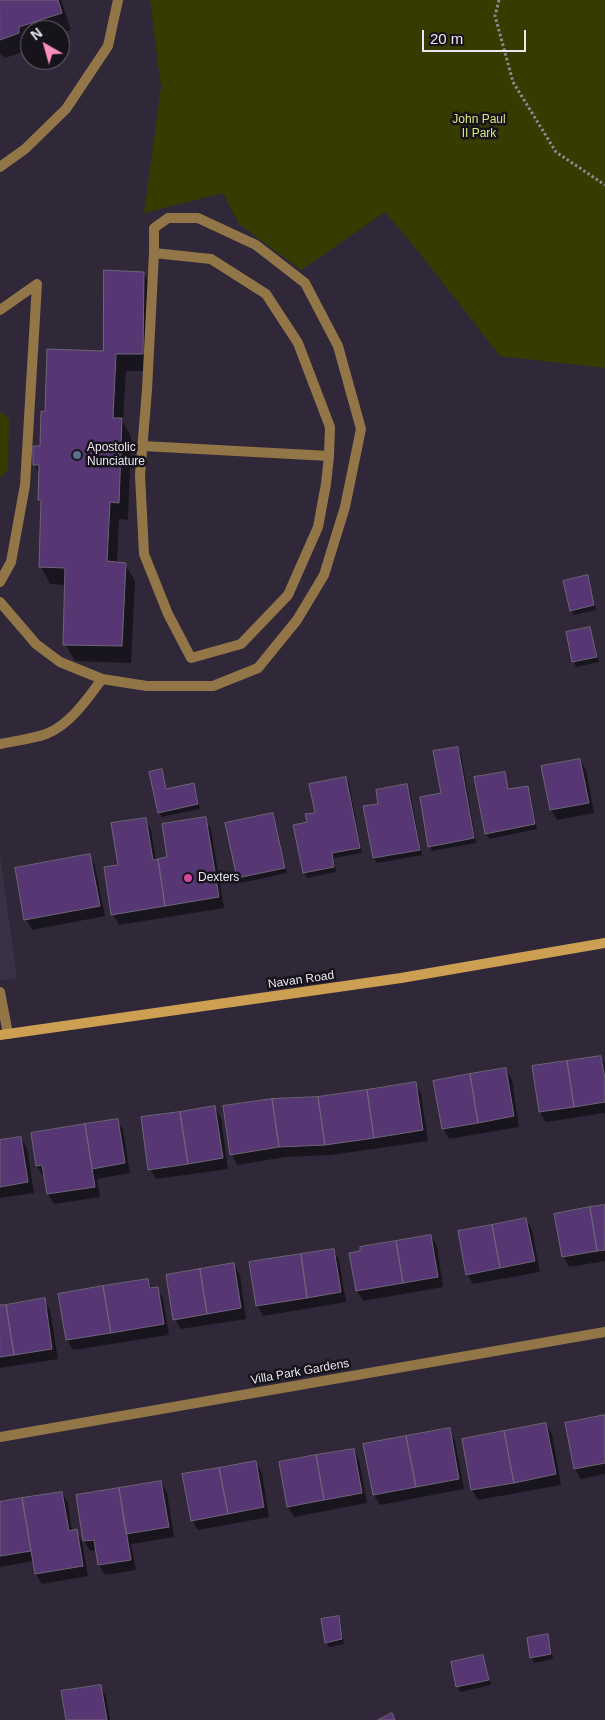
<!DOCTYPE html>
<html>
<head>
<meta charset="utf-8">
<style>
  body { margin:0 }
  #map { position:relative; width:605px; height:1720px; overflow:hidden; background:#302839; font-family:Arial,sans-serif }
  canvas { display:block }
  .north { position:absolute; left:20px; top:20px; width:50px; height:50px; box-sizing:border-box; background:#16131a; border:1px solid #6b6770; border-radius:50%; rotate:322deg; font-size:14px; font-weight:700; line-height:20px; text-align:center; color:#eae6f1 }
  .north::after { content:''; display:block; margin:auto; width:18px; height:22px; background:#fd8ec0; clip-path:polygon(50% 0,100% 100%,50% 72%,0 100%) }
  .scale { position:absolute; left:422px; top:30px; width:104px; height:22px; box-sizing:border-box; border:2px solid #eae6f1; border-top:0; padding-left:6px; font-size:15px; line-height:18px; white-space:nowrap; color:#eae6f1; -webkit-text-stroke:4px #16131a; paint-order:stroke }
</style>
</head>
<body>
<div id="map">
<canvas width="605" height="1720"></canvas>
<div class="north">N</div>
<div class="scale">20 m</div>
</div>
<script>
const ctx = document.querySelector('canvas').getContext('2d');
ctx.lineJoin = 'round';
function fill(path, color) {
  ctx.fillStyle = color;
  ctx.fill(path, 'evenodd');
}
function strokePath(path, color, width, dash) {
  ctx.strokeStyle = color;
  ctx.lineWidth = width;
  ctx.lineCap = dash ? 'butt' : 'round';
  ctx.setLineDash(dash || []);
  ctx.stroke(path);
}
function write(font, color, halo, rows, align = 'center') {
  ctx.font = font + ' Arial,sans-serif';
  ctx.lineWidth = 5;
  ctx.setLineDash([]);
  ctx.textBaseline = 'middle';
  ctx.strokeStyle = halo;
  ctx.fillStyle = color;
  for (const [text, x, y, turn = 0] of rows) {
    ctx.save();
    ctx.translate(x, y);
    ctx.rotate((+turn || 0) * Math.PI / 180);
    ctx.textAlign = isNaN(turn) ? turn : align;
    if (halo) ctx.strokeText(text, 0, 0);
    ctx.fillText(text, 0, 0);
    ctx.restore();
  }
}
const built = new Path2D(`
  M 0,856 L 17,978 L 0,980 Z`);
const green = new Path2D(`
  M 150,0 L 605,0 L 605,368 L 500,356 L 418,251 L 385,212 L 301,270 L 239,224 L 223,193 L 144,213 L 161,87 Z
  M 0,412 L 9,418 L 8,470 L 0,478 Z`);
const shadow = new Path2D(`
  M 0,0 L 61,0 L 71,30 L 60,34 L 60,30 L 30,30 L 30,44 L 28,44 L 28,50 L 5,58 L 0,54 Z
  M 144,274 L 154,291 L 152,371 L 126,371 L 123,422 L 131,437 L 128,520 L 119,519 L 117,563 L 125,564 L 135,581 L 131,663 L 75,661 L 65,644 L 66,585 L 50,584 L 41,567 L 43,506 L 39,500 L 40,475 L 34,464 L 41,447 L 46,413 L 105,353 Z
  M 587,577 L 590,582 L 596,610 L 574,615 L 571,610 Z
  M 589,628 L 592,633 L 599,662 L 576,667 L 574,662 Z
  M 458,748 L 461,753 L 476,843 L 432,851 L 430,846 L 442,794 Z
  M 580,760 L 586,770 L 594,813 L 557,820 L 551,810 L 543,767 Z
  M 161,770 L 164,776 L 167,790 L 194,785 L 196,790 L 200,809 L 162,817 L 159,812 Z
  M 504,773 L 509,790 L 527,787 L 530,792 L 537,829 L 489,839 L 486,833 Z
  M 346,778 L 349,783 L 362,853 L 334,858 L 336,872 L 307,878 L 304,873 L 295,826 L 308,823 Z
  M 407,786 L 410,791 L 422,855 L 377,863 L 374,858 L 380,805 Z
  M 272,814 L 275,819 L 287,873 L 241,883 L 238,877 Z
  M 145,819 L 151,830 L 156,860 L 169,858 L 205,819 L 211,829 L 224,908 L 119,925 L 113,914 L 119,866 Z
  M 89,855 L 95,866 L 105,916 L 32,930 L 26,919 Z
  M 601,1057 L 605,1064 L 605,1113 L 546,1122 L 540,1112 L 534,1068 Z
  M 506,1070 L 512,1080 L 519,1127 L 449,1139 L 443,1129 Z
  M 415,1084 L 421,1094 L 428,1141 L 331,1155 L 285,1157 L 237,1165 L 232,1154 L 318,1099 Z
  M 215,1108 L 221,1118 L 228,1169 L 156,1179 L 150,1169 Z
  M 117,1120 L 123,1130 L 130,1173 L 97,1179 L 100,1197 L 54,1204 L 48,1194 L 45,1176 L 43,1176 L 37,1166 L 32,1134 Z
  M 21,1138 L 27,1148 L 34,1193 L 0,1198 L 0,1141 Z
  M 605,1206 L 605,1261 L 569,1267 L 563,1256 Z
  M 526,1219 L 532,1230 L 540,1272 L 473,1284 L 467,1274 Z
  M 431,1236 L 437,1246 L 443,1287 L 363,1301 L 357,1291 Z
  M 333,1250 L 339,1260 L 346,1302 L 263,1316 L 257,1305 Z
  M 234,1265 L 240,1275 L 246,1319 L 181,1329 L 175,1319 Z
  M 148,1280 L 153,1289 L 157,1288 L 163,1299 L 169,1335 L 73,1350 L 67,1340 L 60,1295 Z
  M 44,1300 L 50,1310 L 58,1359 L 0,1368 L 0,1307 Z
  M 605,1416 L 605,1474 L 581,1479 L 575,1469 L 567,1424 Z
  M 546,1424 L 552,1434 L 561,1485 L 478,1500 L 472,1490 Z
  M 449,1430 L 455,1440 L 464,1489 L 380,1505 L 374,1495 Z
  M 354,1450 L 359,1460 L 367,1503 L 294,1517 L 288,1507 Z
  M 256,1463 L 262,1473 L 269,1517 L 198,1530 L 192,1520 Z
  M 161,1482 L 167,1493 L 174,1537 L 131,1544 L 136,1570 L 105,1575 L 99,1565 L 97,1550 L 90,1551 L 84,1541 L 77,1496 Z
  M 62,1493 L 68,1503 L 72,1531 L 76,1531 L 82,1541 L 88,1576 L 42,1584 L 36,1574 L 34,1561 L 0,1567 L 0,1503 Z
  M 338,1618 L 341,1623 L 344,1644 L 329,1647 L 326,1642 Z
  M 548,1635 L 550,1641 L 553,1659 L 534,1663 L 531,1657 Z
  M 482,1656 L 485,1662 L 491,1685 L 460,1692 L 458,1687 L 452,1663 Z
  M 100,1686 L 106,1696 L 110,1720 L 67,1720 Z`);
const building = new Path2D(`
  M 0,0 L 58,0 L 62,13 L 19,27 L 19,33 L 0,40 Z
  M 104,270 L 144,272 L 143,354 L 116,354 L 113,418 L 122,418 L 119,503 L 110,502 L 107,561 L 126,563 L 122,646 L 63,645 L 65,568 L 39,567 L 41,500 L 38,500 L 39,465 L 33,465 L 33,446 L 40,446 L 41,411 L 45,412 L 47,349 L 103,351 Z
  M 588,575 L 594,605 L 570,611 L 563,581 Z
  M 590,627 L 597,657 L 572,662 L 566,632 Z
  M 458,747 L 474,838 L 428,847 L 420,797 L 441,793 L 433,751 Z
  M 580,759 L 589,803 L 550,810 L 541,766 Z
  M 162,769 L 166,789 L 194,783 L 198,804 L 158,813 L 149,772 Z
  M 505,772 L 508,789 L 528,786 L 535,824 L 485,834 L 474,777 Z
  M 346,777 L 360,848 L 332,853 L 334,867 L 303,873 L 293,825 L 307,822 L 305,814 L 315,813 L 309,784 Z
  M 407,784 L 420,850 L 373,858 L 363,806 L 378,804 L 376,790 Z
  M 273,813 L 285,868 L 237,878 L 225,823 Z
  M 206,817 L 219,897 L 165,906 L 158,859 L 167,857 L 162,824 Z
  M 146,818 L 153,860 L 158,859 L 165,906 L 111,915 L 104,867 L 118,865 L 111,823 Z
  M 90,854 L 100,906 L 24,920 L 15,868 Z
  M 601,1056 L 605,1079 L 605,1102 L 574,1107 L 567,1061 Z
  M 567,1061 L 574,1107 L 539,1112 L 532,1066 Z
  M 506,1068 L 514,1116 L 478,1123 L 470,1074 Z
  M 470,1074 L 478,1123 L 442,1129 L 433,1081 Z
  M 416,1082 L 423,1130 L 374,1138 L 367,1090 Z
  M 367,1090 L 374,1138 L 325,1145 L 318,1097 Z
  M 318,1097 L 325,1145 L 279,1147 L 272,1099 Z
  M 272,1099 L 279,1147 L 230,1155 L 223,1106 Z
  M 215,1106 L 223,1158 L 188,1164 L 180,1112 Z
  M 180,1112 L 188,1164 L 148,1170 L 141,1117 Z
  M 118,1119 L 125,1163 L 92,1169 L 85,1124 Z
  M 85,1124 L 95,1187 L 47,1194 L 42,1165 L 36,1166 L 31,1133 Z
  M 21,1137 L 28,1182 L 0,1187 L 0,1140 Z
  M 605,1205 L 605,1250 L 597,1251 L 590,1207 Z
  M 590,1207 L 597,1251 L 562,1257 L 554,1214 Z
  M 526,1218 L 535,1261 L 500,1268 L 492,1225 Z
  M 492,1225 L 500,1268 L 466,1275 L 458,1231 Z
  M 431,1235 L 438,1277 L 403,1283 L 396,1241 Z
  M 396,1241 L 403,1283 L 356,1291 L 349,1253 L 360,1251 L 360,1247 Z
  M 334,1249 L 341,1292 L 307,1298 L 301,1254 Z
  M 301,1254 L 307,1298 L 256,1306 L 249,1262 Z
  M 234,1263 L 241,1308 L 207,1314 L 200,1269 Z
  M 200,1269 L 207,1314 L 173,1320 L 166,1275 Z
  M 148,1279 L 150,1288 L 158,1287 L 164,1324 L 111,1333 L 103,1286 Z
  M 103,1286 L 111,1333 L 66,1340 L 58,1294 Z
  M 45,1298 L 52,1349 L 14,1355 L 6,1305 Z
  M 0,1305 L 6,1305 L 14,1355 L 0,1357 Z
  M 605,1415 L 605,1463 L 574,1469 L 565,1423 Z
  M 546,1423 L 556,1474 L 514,1483 L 504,1431 Z
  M 450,1428 L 459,1479 L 416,1487 L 406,1436 Z
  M 504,1431 L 514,1483 L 471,1490 L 462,1439 Z
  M 406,1436 L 416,1487 L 373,1495 L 363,1444 Z
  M 354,1449 L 362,1493 L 324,1500 L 316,1455 Z
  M 316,1455 L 324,1500 L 287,1507 L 279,1462 Z
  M 256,1461 L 264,1507 L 228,1514 L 219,1468 Z
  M 219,1468 L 228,1514 L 191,1521 L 182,1474 Z
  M 161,1481 L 169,1527 L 126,1534 L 119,1488 Z
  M 119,1488 L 131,1560 L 98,1565 L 94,1540 L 83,1541 L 76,1495 Z
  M 62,1492 L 69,1531 L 77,1529 L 83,1566 L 35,1574 L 22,1498 Z
  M 22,1498 L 31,1551 L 0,1556 L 0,1502 Z
  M 339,1616 L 342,1639 L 325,1643 L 321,1619 Z
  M 548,1634 L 551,1654 L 530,1658 L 527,1638 Z
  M 483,1655 L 489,1680 L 456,1687 L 451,1662 Z
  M 101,1685 L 107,1720 L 66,1720 L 61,1691 Z
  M 392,1713 L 395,1720 L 378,1720 Z`);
const path = new Path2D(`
  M 499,0 L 495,16 L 513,82 L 556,152 L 605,185`);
const service = new Path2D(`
  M 0,167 L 25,149 L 66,109 L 108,46 L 118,0
  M 0,310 L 37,284
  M 143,446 L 329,456 L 326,484 L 318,527 L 288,595 L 241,644 L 191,658 L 168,614 L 144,554 L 140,475 L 147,390 L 154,253 L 211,259 L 266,294 L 298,343 L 330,427 L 329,456
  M 0,582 L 11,562 L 25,485 L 37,284
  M 0,602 L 36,644 L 60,662 L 102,679 L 147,686 L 213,686 L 258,668 L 297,620 L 324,575 L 345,507 L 361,429 L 338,346 L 305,283 L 256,245 L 198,218 L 168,218 L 154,228 L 154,253
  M 0,744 C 15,741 32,739 46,734 C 70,725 88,698 102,679
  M 0,992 L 8,1034`);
const minor = new Path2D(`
  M 0,1437 L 605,1332`);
const secondary = new Path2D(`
  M 0,1035 L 401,978 L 605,943`);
const markers = [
  [77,455,5,"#5c6f8a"],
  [188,878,5,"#d1479c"]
];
const parkNames = [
  ["John Paul",479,120],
  ["II Park",479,134]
];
const poiNames = [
  ["Apostolic",87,448],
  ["Nunciature",87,462],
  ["Dexters",198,878]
];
const streetNames = [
  ["Navan Road",301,980,-8],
  ["Villa Park Gardens",300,1372,-10]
];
fill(built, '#3b3146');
fill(green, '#363c00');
fill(shadow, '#0007');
fill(building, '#563773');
strokePath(building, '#6e6578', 1);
strokePath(path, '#8e8996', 3, [2.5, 2.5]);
strokePath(service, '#927648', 10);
strokePath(minor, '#927648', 10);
strokePath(secondary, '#cd9f52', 10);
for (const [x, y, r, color] of markers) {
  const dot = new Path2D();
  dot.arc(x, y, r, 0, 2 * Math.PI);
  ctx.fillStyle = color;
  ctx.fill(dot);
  strokePath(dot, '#16131a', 2);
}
write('12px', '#d7e67d', '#16131a', parkNames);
write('12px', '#eae6f1', '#16131a', poiNames, 'left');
write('12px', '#eae6f1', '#16131a', streetNames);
</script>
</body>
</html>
